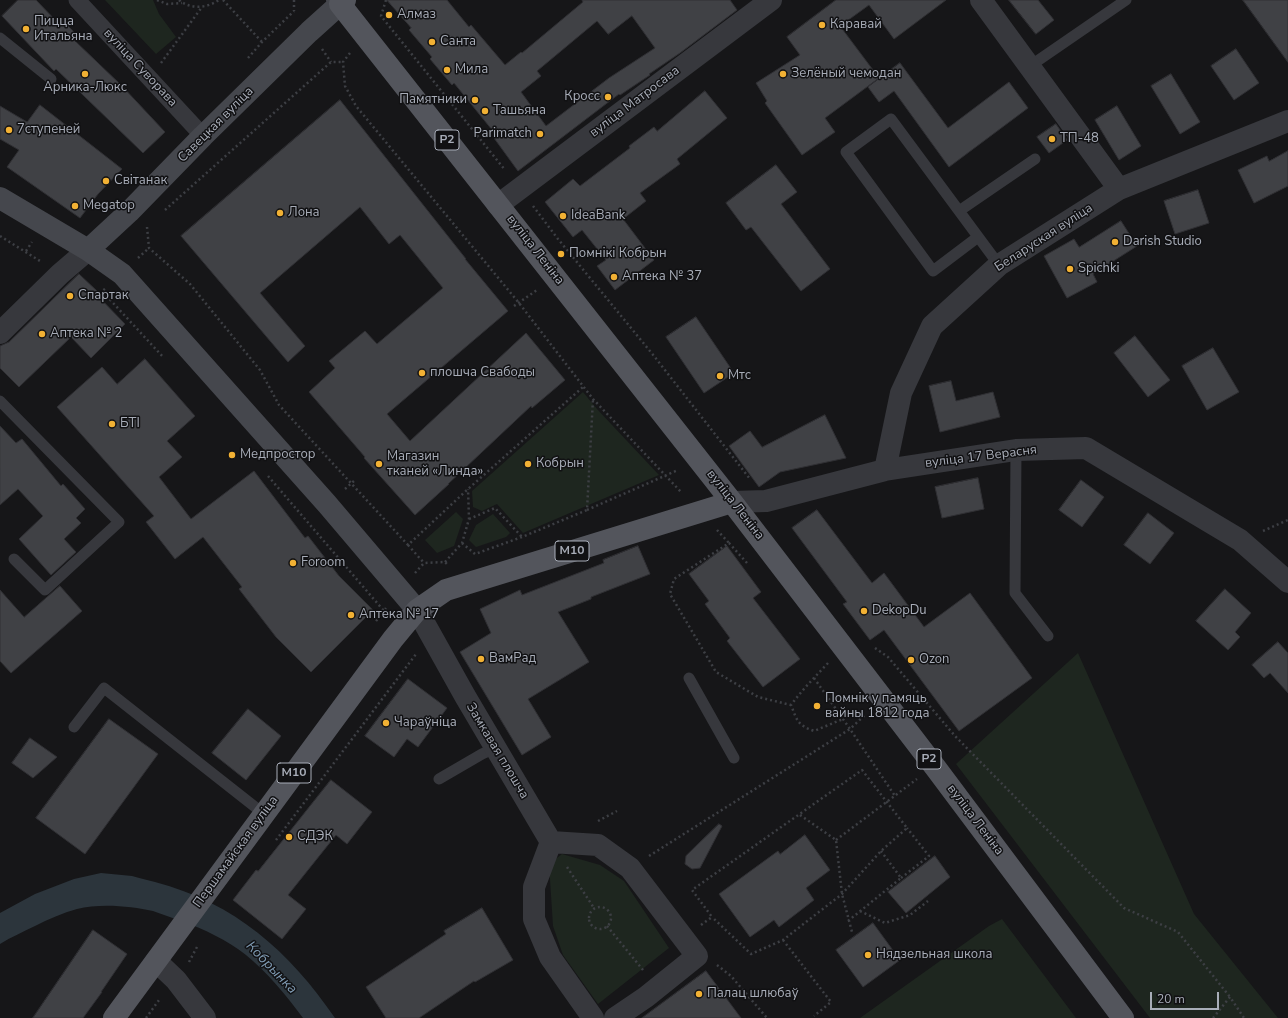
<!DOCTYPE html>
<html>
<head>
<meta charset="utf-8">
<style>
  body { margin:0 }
  #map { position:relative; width:1288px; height:1018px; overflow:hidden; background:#161618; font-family:"Nunito Sans",sans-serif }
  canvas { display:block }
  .scale { position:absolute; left:1150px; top:992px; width:69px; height:18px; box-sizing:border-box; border:2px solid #a8adb8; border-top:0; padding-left:5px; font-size:12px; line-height:14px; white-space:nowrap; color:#a8adb8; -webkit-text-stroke:3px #111113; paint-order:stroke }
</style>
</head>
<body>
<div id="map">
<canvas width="1288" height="1018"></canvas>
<div class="scale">20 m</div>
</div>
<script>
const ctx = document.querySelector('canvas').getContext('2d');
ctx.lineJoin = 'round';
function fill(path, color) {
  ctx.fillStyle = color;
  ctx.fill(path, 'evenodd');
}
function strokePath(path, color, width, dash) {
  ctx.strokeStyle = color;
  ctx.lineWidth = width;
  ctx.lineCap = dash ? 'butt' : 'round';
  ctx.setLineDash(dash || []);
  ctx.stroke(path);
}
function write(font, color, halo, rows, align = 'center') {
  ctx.font = font + ' "Nunito Sans",sans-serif';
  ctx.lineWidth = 3;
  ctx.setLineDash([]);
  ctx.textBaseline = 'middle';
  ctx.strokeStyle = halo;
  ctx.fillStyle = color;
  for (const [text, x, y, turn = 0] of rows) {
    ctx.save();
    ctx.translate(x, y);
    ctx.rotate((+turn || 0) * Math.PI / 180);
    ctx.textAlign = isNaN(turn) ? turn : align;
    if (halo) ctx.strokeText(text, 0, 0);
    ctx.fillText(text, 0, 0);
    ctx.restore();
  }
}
const green = new Path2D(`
  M 105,0 L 153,0 L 159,14 L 176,37 L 156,54 Z
  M 583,392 L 597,409 L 659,475 L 523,533 L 497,504 L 482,511 L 473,507 L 472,491 Z
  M 456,512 L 463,519 L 454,546 L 437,553 L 425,540 Z
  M 493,514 L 510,533 L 506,537 L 476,547 L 469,540 L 476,525 Z
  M 1078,653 L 1194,914 L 1278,1018 L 1150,1018 L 956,764 Z
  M 562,854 L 600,865 L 624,881 L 669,948 L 598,1004 L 563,955 L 553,926 L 549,864 Z
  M 1002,919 L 1076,1018 L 860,1018 L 989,926 Z`);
const water = new Path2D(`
  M 101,873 C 111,874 122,875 132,876 C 139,878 147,880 155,882 C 235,903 289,951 335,1018 L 303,1018 C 286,995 268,973 246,955 C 227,940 204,929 181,921 C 172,918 162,914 153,911 C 131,906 100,903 77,909 C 63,913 48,919 35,926 C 23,932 11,937 0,944 L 0,913 L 35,894 L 74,879 Z`);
const building = new Path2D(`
  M 18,0 L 36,0 L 60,25 L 63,21 L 77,35 L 73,39 L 121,85 L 165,132 L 143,153 L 56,69 L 54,71 L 2,16 Z
  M 387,0 L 447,0 L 469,27 L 471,25 L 505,65 L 521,52 L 522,53 L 583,2 L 582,0 L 730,0 L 737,10 L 680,53 L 649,74 L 650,75 L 620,95 L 619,94 L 518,171 L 494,138 L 497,136 L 454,83 L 452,85 L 430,59 L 432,57 L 409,30 L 411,28 ZM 632,16 L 655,48 L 609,78 L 546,126 L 521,92 L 541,76 L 537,71 L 597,21 L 608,34 Z
  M 836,0 L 946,0 L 894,39 L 869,5 L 840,26 L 879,78 L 825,118 L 835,132 L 802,155 L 765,103 L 767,101 L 756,83 L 800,55 L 787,37 Z
  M 1009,0 L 1038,0 L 1054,20 L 1036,34 Z
  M 1243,0 L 1288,0 L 1288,62 Z
  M 1236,49 L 1259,83 L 1234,100 L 1211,66 Z
  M 900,63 L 948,128 L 1009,82 L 1028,108 L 949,167 L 894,91 L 879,102 L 868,87 Z
  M 1171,74 L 1200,122 L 1180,134 L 1151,86 Z
  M 705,91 L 727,118 L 677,159 L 680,164 L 640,193 L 646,201 L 623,219 L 654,260 L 615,290 L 597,266 L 606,260 L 582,230 L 573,237 L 545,202 L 573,179 L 580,186 L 630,148 L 629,146 L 654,127 L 657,131 Z
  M 340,100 L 466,259 L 465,259 L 508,311 L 387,414 L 410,441 L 526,333 L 565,380 L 532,408 L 531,406 L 448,484 L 449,484 L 415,515 L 364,458 L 365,457 L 309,392 L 335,368 L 329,361 L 365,331 L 377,344 L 443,288 L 400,235 L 389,244 L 360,207 L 260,293 L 305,346 L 288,362 L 181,236 Z
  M 40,105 L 122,169 L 98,194 L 80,218 L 7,167 L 19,150 L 0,139 L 0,106 L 27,122 Z
  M 1117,106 L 1141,146 L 1119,160 L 1095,120 Z
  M 1056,124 L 1067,140 L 1049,153 L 1037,137 Z
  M 1288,151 L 1288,186 L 1254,203 L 1238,170 L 1267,156 L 1269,161 Z
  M 776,165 L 797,192 L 781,204 L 830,269 L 801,291 L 751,227 L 746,230 L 726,203 Z
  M 1198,190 L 1209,223 L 1175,234 L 1164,201 Z
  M 1121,221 L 1137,246 L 1093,274 L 1097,282 L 1067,298 L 1044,256 L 1074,239 L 1079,247 Z
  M 79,274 L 97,291 L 95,293 L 125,324 L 91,358 L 71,337 L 19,387 L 0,368 L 0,346 L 9,342 Z
  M 696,317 L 734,373 L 704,393 L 666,337 Z
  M 1135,336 L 1170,380 L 1148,397 L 1114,353 Z
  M 1213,348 L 1239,392 L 1207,410 L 1182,366 Z
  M 145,359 L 195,416 L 167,441 L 182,457 L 159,477 L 191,519 L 254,471 L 305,538 L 308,536 L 339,576 L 373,610 L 311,672 L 276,637 L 239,589 L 242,587 L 203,537 L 175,559 L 146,522 L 154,516 L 57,407 L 102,367 L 117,384 Z
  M 951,381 L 956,401 L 993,392 L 1000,417 L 940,432 L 929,386 Z
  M 825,415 L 846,458 L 780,472 L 759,487 L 729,446 L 750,431 L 762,447 Z
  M 0,426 L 16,443 L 22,439 L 61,486 L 63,484 L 85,509 L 76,518 L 81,523 L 64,539 L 76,552 L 51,575 L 19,539 L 43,516 L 18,489 L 0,505 Z
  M 978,478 L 984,509 L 942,518 L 935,487 Z
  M 1081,480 L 1104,497 L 1082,527 L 1059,510 Z
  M 817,510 L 872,583 L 884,573 L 924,627 L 970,593 L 1032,678 L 959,731 L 884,630 L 870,640 L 843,604 L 847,602 L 792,528 Z
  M 1148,513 L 1174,533 L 1150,564 L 1124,545 Z
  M 638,546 L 650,574 L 591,597 L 591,599 L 558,612 L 589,662 L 528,699 L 551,737 L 522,755 L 460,652 L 491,633 L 480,609 L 520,590 L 522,595 L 604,563 L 603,560 Z
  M 727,546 L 761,592 L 753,598 L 800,659 L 763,687 L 727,641 L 730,638 L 705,604 L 709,601 L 689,574 Z
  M 60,586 L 82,611 L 11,673 L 0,661 L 0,590 L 24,617 Z
  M 1225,589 L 1251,613 L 1235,632 L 1240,637 L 1228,650 L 1196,621 Z
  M 1278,642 L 1288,653 L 1288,693 L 1270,673 L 1264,678 L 1252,665 Z
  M 408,679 L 447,708 L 418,747 L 407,739 L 394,757 L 365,736 Z
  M 248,709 L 281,736 L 246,780 L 212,753 Z
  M 109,719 L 158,754 L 85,854 L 36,818 Z
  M 30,738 L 57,757 L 33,778 L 12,763 Z
  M 331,780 L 372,812 L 347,844 L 336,835 L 288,895 L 306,909 L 282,939 L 233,900 L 256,870 L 258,871 Z
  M 719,824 L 722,826 L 700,868 L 692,869 L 685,864 L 686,856 Z
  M 805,835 L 830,870 L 806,888 L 814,900 L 779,927 L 774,920 L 750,937 L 719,894 L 778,851 L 780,854 Z
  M 935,856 L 950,877 L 906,913 L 888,892 Z
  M 482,908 L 513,960 L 475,982 L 474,981 L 419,1018 L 386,1018 L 366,987 L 446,934 L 444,931 Z
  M 873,923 L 900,960 L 863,987 L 836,950 Z
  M 93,930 L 127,954 L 101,992 L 102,992 L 83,1018 L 33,1018 Z
  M 706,971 L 741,1018 L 642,1018 Z`);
const path = new Path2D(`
  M 157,0 L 167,4 L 182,3
  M 179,0 C 191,10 207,8 219,0
  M 223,0 L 262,42
  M 294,0 L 294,11
  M 386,0 L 381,16 L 505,170
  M 322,49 L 331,62
  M 350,53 L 343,62 L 345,86 L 356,106 L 519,303 L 593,399 L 682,493
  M 248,58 L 262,42 L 294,11
  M 161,63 L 202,7
  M 533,206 L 558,239 L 654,356 L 750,479
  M 165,210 L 331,62 L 343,62
  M 147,227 L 149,248 L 190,284 L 260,370 L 279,405 L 408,545 L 468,489 L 583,387
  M 0,236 L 40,261
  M 26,251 L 32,242
  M 138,258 L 149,248
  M 105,289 L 102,291 L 164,358
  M 514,306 L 537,290
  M 268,476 L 384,611
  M 345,489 L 355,480
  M 587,510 L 678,470
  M 469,519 L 495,508 L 522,537
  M 717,530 L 729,543 L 731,542
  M 1263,531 L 1288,520
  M 462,543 L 475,554 L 522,537 L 587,510 L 593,399
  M 408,545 L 424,563
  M 445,562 L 462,543 L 469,519 L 468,489
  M 747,563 L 729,543 L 674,579 L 670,594 L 716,672 L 758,697 L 791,705
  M 415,573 L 424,563 L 445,562 L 448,565
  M 376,621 L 386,608
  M 875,648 L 888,657 L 955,736 L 1124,908 L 1178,932 L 1230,997
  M 828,663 C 815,677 802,690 791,705 C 797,720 797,725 814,731 L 843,719
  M 814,678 L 850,729 L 866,714
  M 800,815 L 836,840 L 842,894 L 852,932
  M 598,821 L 617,811
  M 276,840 L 416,654
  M 836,840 L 917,779
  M 649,856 L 850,729 L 895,796
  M 567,867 L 594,908
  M 901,878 L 929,856 L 907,828
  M589 918a11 11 0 1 1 22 0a11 11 0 1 1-22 0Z
  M 860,911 L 885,923 L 910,915 L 928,901
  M 848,921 L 901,878 L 881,851
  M 701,925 L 712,917 L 692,890 L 862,770 L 907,828 L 881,851 L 842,894 L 783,940 L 751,954 L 712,917
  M 607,926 L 643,970
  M 783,940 L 831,1002 L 814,1016
  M 189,962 L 197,947
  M 717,965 L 731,976 L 767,1018
  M 146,1018 L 159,1000
  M 1213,1018 L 1230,997 L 1244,1018`);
const service = new Path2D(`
  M 0,38 L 51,79
  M 1030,66 L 1126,0
  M 959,211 L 1035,159
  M 978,237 L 933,271 L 846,152 L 891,119 L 999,265
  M 0,401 L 119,522 L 45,590 L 14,559
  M 1016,450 L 1015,593 L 1048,636
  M 689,678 L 734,758
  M 74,727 L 104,688 L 264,814
  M 439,779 L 482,754 L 495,748`);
const pedestrian = new Path2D(`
  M 77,0 L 203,136`);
const minor = new Path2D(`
  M 981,0 L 1119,189
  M 498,205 L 771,0
  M 0,333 L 60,274 L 88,250
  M 885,470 L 901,393 L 932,326 L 999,265 L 1119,189 L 1288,121
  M 732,502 L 766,501 L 885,470 L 1016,450 L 1086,448 L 1240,540 L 1288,582
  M 417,610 L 465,696 L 551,842 L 534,887 L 534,919 L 550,957 L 593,1018
  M 551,842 L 598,845 L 630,868 L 697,956 L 646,997 L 615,1018
  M 156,961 L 176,980 L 205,1018`);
const secondary = new Path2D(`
  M 0,198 L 88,250 L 122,274 L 327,504 L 417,610
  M 88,250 L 129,212 L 203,136 L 309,32 L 340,4 L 337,0`);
const primary = new Path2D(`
  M 345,0 L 340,4 L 732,502 L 935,767 L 1123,1018
  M 114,1018 L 393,639 L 417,610 L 446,590 L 732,502`);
const markers = [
  [389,15,4,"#f2b134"],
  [822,25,4,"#f2b134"],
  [26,29,4,"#f2b134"],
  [432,42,4,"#f2b134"],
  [447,70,4,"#f2b134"],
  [85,74,4,"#f2b134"],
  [783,74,4,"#f2b134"],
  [608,97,4,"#f2b134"],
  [475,100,4,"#f2b134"],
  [485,111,4,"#f2b134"],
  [9,130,4,"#f2b134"],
  [540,134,4,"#f2b134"],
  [1052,139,4,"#f2b134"],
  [106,181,4,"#f2b134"],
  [75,206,4,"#f2b134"],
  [280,213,4,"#f2b134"],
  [563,216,4,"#f2b134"],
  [1115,242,4,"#f2b134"],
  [561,254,4,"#f2b134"],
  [1070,269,4,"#f2b134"],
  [614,277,4,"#f2b134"],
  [70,296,4,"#f2b134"],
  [42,334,4,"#f2b134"],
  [422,373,4,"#f2b134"],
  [720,376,4,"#f2b134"],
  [112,424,4,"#f2b134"],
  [232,455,4,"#f2b134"],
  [379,464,4,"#f2b134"],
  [528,464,4,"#f2b134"],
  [293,563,4,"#f2b134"],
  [864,611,4,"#f2b134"],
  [351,615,4,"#f2b134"],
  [481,659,4,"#f2b134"],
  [911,660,4,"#f2b134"],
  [817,706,4,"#f2b134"],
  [386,723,4,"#f2b134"],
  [289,837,4,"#f2b134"],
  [868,955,4,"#f2b134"],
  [699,994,4,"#f2b134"]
];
const shields = [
  [447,140,24],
  [572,551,34],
  [929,759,24],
  [294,773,34]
];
const shieldNames = [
  ["Р2",447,140],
  ["М10",572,551],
  ["Р2",929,759],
  ["М10",294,773]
];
const poiNames = [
  ["Алмаз",397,15],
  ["Пицца",34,22],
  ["Итальяна",34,37],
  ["Каравай",830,25],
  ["Санта",440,42],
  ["Мила",455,70],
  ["Зелёный чемодан",791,74],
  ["Арника-Люкс",85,88,"center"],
  ["Кросс",600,97,"right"],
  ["Памятники",467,100,"right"],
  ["Ташьяна",493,111],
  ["7ступеней",17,130],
  ["Parimatch",532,134,"right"],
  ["ТП-48",1060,139],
  ["Світанак",114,181],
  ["Megatop",83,206],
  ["Лона",288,213],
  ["IdeaBank",571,216],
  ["Darish Studio",1123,242],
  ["Помнікі Кобрын",569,254],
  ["Spichki",1078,269],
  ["Аптека № 37",622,277],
  ["Спартак",78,296],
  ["Аптека № 2",50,334],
  ["плошча Свабоды",430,373],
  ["Мтс",728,376],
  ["БТІ",120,424],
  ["Медпростор",240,455],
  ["Магазин",387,457],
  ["тканей «Линда»",387,472],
  ["Кобрын",536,464],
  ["Foroom",301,563],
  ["DekopDu",872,611],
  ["Аптека № 17",359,615],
  ["ВамРад",489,659],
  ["Ozon",919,660],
  ["Помнік у памяць",825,699],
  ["вайны 1812 года",825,714],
  ["Чараўніца",394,723],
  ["СДЭК",297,837],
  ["Нядзельная школа",876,955],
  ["Палац шлюбаў",707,994]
];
const streetNames = [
  ["вуліца Суворава",140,68,47],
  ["вуліца Матросава",635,102,-37],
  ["Савецкая вуліца",216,125,-45],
  ["Беларуская вуліца",1044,238,-33],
  ["вуліца Леніна",535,250,52],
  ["вуліца 17 Верасня",981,457,-7],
  ["вуліца Леніна",735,505,52],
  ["Замкавая плошча",497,751,59],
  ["вуліца Леніна",975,820,53],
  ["Першамайская вуліца",236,852,-54]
];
const waterNames = [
  ["Кобрынка",271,968,46]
];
fill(green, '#1e261f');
fill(water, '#2c353c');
fill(building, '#404145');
strokePath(building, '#303034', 1);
strokePath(path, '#3d3f44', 2.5, [2, 3]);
strokePath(service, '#37383d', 11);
strokePath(pedestrian, '#37383d', 17);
strokePath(minor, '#37383d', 22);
strokePath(secondary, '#45474d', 22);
strokePath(primary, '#53555c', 22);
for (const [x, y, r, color] of markers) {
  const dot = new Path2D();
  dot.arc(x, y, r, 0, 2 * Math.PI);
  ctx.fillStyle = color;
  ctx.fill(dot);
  strokePath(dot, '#111113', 1.5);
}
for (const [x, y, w] of shields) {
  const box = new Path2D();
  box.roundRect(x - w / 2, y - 10, w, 20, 3);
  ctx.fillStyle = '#111113';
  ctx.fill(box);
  strokePath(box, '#a8adb8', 1);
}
write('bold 12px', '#a8adb8', null, shieldNames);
write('13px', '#a8adb8', '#111113', poiNames, 'left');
write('13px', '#a8adb8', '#111113', streetNames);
write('italic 14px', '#7f9bb3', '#111113', waterNames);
</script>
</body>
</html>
